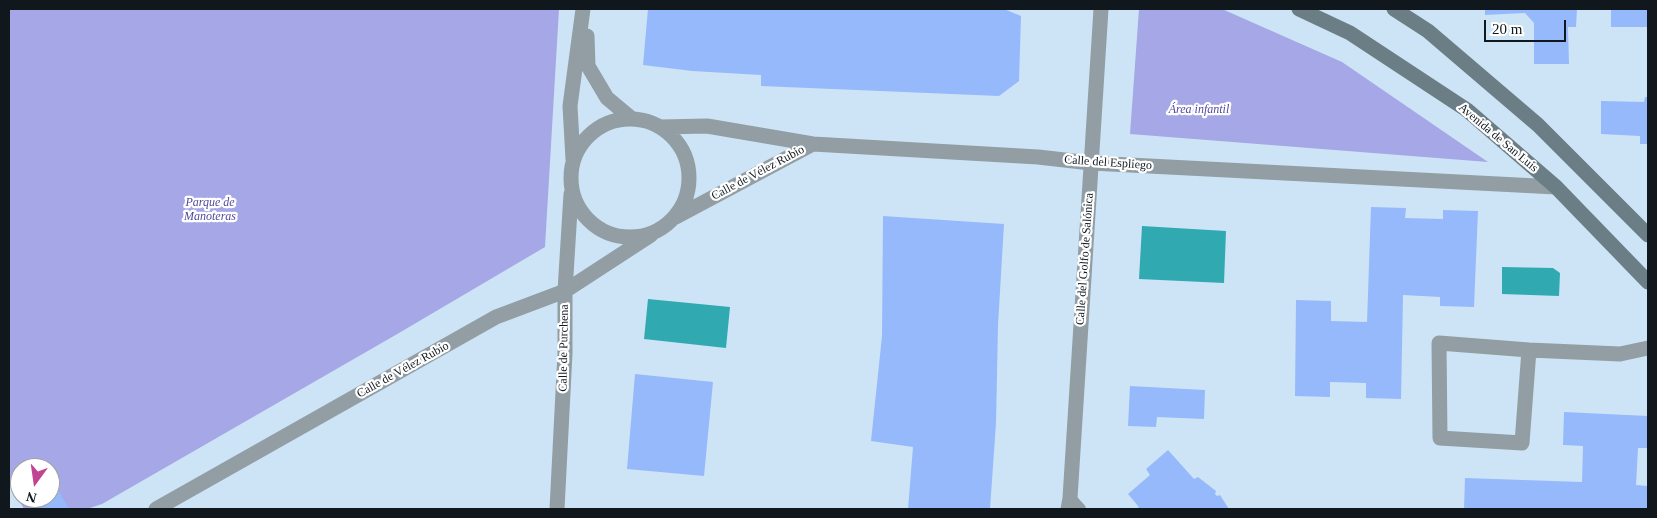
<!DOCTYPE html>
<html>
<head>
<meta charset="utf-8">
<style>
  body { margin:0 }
  #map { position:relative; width:1657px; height:518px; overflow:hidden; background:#cde4f6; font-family:Georgia,serif }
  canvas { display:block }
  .frame { position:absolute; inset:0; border:10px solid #10181e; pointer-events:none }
  .north { position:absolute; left:10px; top:458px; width:50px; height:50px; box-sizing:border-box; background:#fff; border:1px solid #9fa3a5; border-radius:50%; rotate:194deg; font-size:14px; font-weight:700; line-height:20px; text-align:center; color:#10181e }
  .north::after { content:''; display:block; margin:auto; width:18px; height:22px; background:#c14493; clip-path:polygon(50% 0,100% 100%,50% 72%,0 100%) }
  .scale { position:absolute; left:1484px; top:20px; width:82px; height:22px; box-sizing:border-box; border:2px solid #10181e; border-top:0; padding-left:6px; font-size:15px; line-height:18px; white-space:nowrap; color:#10181e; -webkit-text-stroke:4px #fff; paint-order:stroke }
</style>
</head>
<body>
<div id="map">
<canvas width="1657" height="518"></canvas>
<div class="frame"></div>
<div class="north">N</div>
<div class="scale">20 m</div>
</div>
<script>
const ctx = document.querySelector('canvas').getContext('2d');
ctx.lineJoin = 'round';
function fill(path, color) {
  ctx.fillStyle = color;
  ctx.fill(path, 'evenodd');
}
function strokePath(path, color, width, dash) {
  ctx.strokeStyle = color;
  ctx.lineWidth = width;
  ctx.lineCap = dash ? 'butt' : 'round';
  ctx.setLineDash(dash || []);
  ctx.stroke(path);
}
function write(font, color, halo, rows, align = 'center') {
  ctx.font = font + ' Georgia,serif';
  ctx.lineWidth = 4.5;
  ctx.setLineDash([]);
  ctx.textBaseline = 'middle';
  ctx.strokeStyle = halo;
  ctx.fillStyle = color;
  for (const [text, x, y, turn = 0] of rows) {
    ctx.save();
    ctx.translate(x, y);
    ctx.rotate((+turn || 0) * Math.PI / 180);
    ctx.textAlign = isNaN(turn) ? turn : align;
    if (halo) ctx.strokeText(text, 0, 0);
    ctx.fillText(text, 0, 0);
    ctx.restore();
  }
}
const green = new Path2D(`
  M 9,9 L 559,9 L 545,247 L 399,333 L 102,504 L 87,509 L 24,509 L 9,482 ZM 20,468 L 50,468 L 50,498 L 20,498 Z
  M 1139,9 L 1222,9 L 1342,62 L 1488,162 L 1130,134 Z`);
const water = new Path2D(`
  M 1142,226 L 1226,231 L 1224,283 L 1139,279 Z
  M 1502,267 L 1553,268 L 1560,273 L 1559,296 L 1502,294 Z
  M 648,299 L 730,307 L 726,348 L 644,339 Z`);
const building = new Path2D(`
  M 648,9 L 1004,9 L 1021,16 L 1019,81 L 999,96 L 761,86 L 761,75 L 692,71 L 643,65 Z
  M 1485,9 L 1577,9 L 1576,27 L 1568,27 L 1569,64 L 1534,64 L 1534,23 L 1525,13 L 1485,15 Z
  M 1611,9 L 1648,9 L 1648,27 L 1611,27 Z
  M 1645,97 L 1648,97 L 1648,144 L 1640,144 L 1640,136 L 1601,134 L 1601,101 L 1644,102 Z
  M 1371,207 L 1406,208 L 1405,218 L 1443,219 L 1443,210 L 1478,211 L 1474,307 L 1440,306 L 1440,297 L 1403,295 L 1401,399 L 1366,398 L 1366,383 L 1330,382 L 1330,397 L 1295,396 L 1296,300 L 1331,301 L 1331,321 L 1367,322 Z
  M 883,216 L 1004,224 L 998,325 L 996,423 L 990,509 L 908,509 L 913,447 L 871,441 L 882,336 Z
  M 635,374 L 713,382 L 704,476 L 627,469 Z
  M 1130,386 L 1205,390 L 1204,419 L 1157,417 L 1156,427 L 1128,426 Z
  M 1564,412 L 1648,416 L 1648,448 L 1638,448 L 1636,485 L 1648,486 L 1648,509 L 1464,509 L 1465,478 L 1582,482 L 1583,446 L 1563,445 Z
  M 1168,450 L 1194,479 L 1198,477 L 1216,491 L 1215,494 L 1217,496 L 1220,495 L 1229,509 L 1139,509 L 1137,508 L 1139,507 L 1128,494 L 1150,475 L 1146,469 Z
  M 50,475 L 69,509 L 33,509 L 27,498 L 50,498 Z`);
const lane = new Path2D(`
  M 1070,498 L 1080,509`);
const street = new Path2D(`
  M 587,36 L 588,66 L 607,98 L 631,118
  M571 178a59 59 0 1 1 118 0a59 59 0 1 1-118 0Z
  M 661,127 L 707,126 L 813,144 L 1038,157 L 1091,163 L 1556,187
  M 573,159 L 570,106 L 583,9
  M 676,217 L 813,144
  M 1529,350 L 1522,443 L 1440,438 L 1439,343 L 1529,350 L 1620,354 L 1648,348
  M 156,509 L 496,317 L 565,291 L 651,235
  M 557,509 L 565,353 L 565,291 L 571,194
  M 1068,509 L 1070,498 L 1101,9`);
const secondary = new Path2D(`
  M 1299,9 L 1350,33 L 1467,110 L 1556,187 L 1648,282
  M 1394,9 L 1428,31 L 1538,125 L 1648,235`);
const parkNames = [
  ["Área infantil",1199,110],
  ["Parque de",210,203],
  ["Manoteras",210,217]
];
const streetNames = [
  ["Avenida de San Luis",1498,138,40],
  ["Calle del Espliego",1108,163,4],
  ["Calle de Vélez Rubio",758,173,-28],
  ["Calle del Golfo de Salónica",1085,259,-86],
  ["Calle de Purchena",564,348,-89],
  ["Calle de Vélez Rubio",403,370,-29]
];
fill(green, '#a6a7e6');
fill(water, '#31a9b1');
fill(building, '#96b9fb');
strokePath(lane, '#929ea3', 12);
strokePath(street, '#929ea3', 15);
strokePath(secondary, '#6c7e85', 15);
write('italic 12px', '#504a9e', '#fff', parkNames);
write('12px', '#10181e', '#fff', streetNames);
</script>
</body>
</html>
